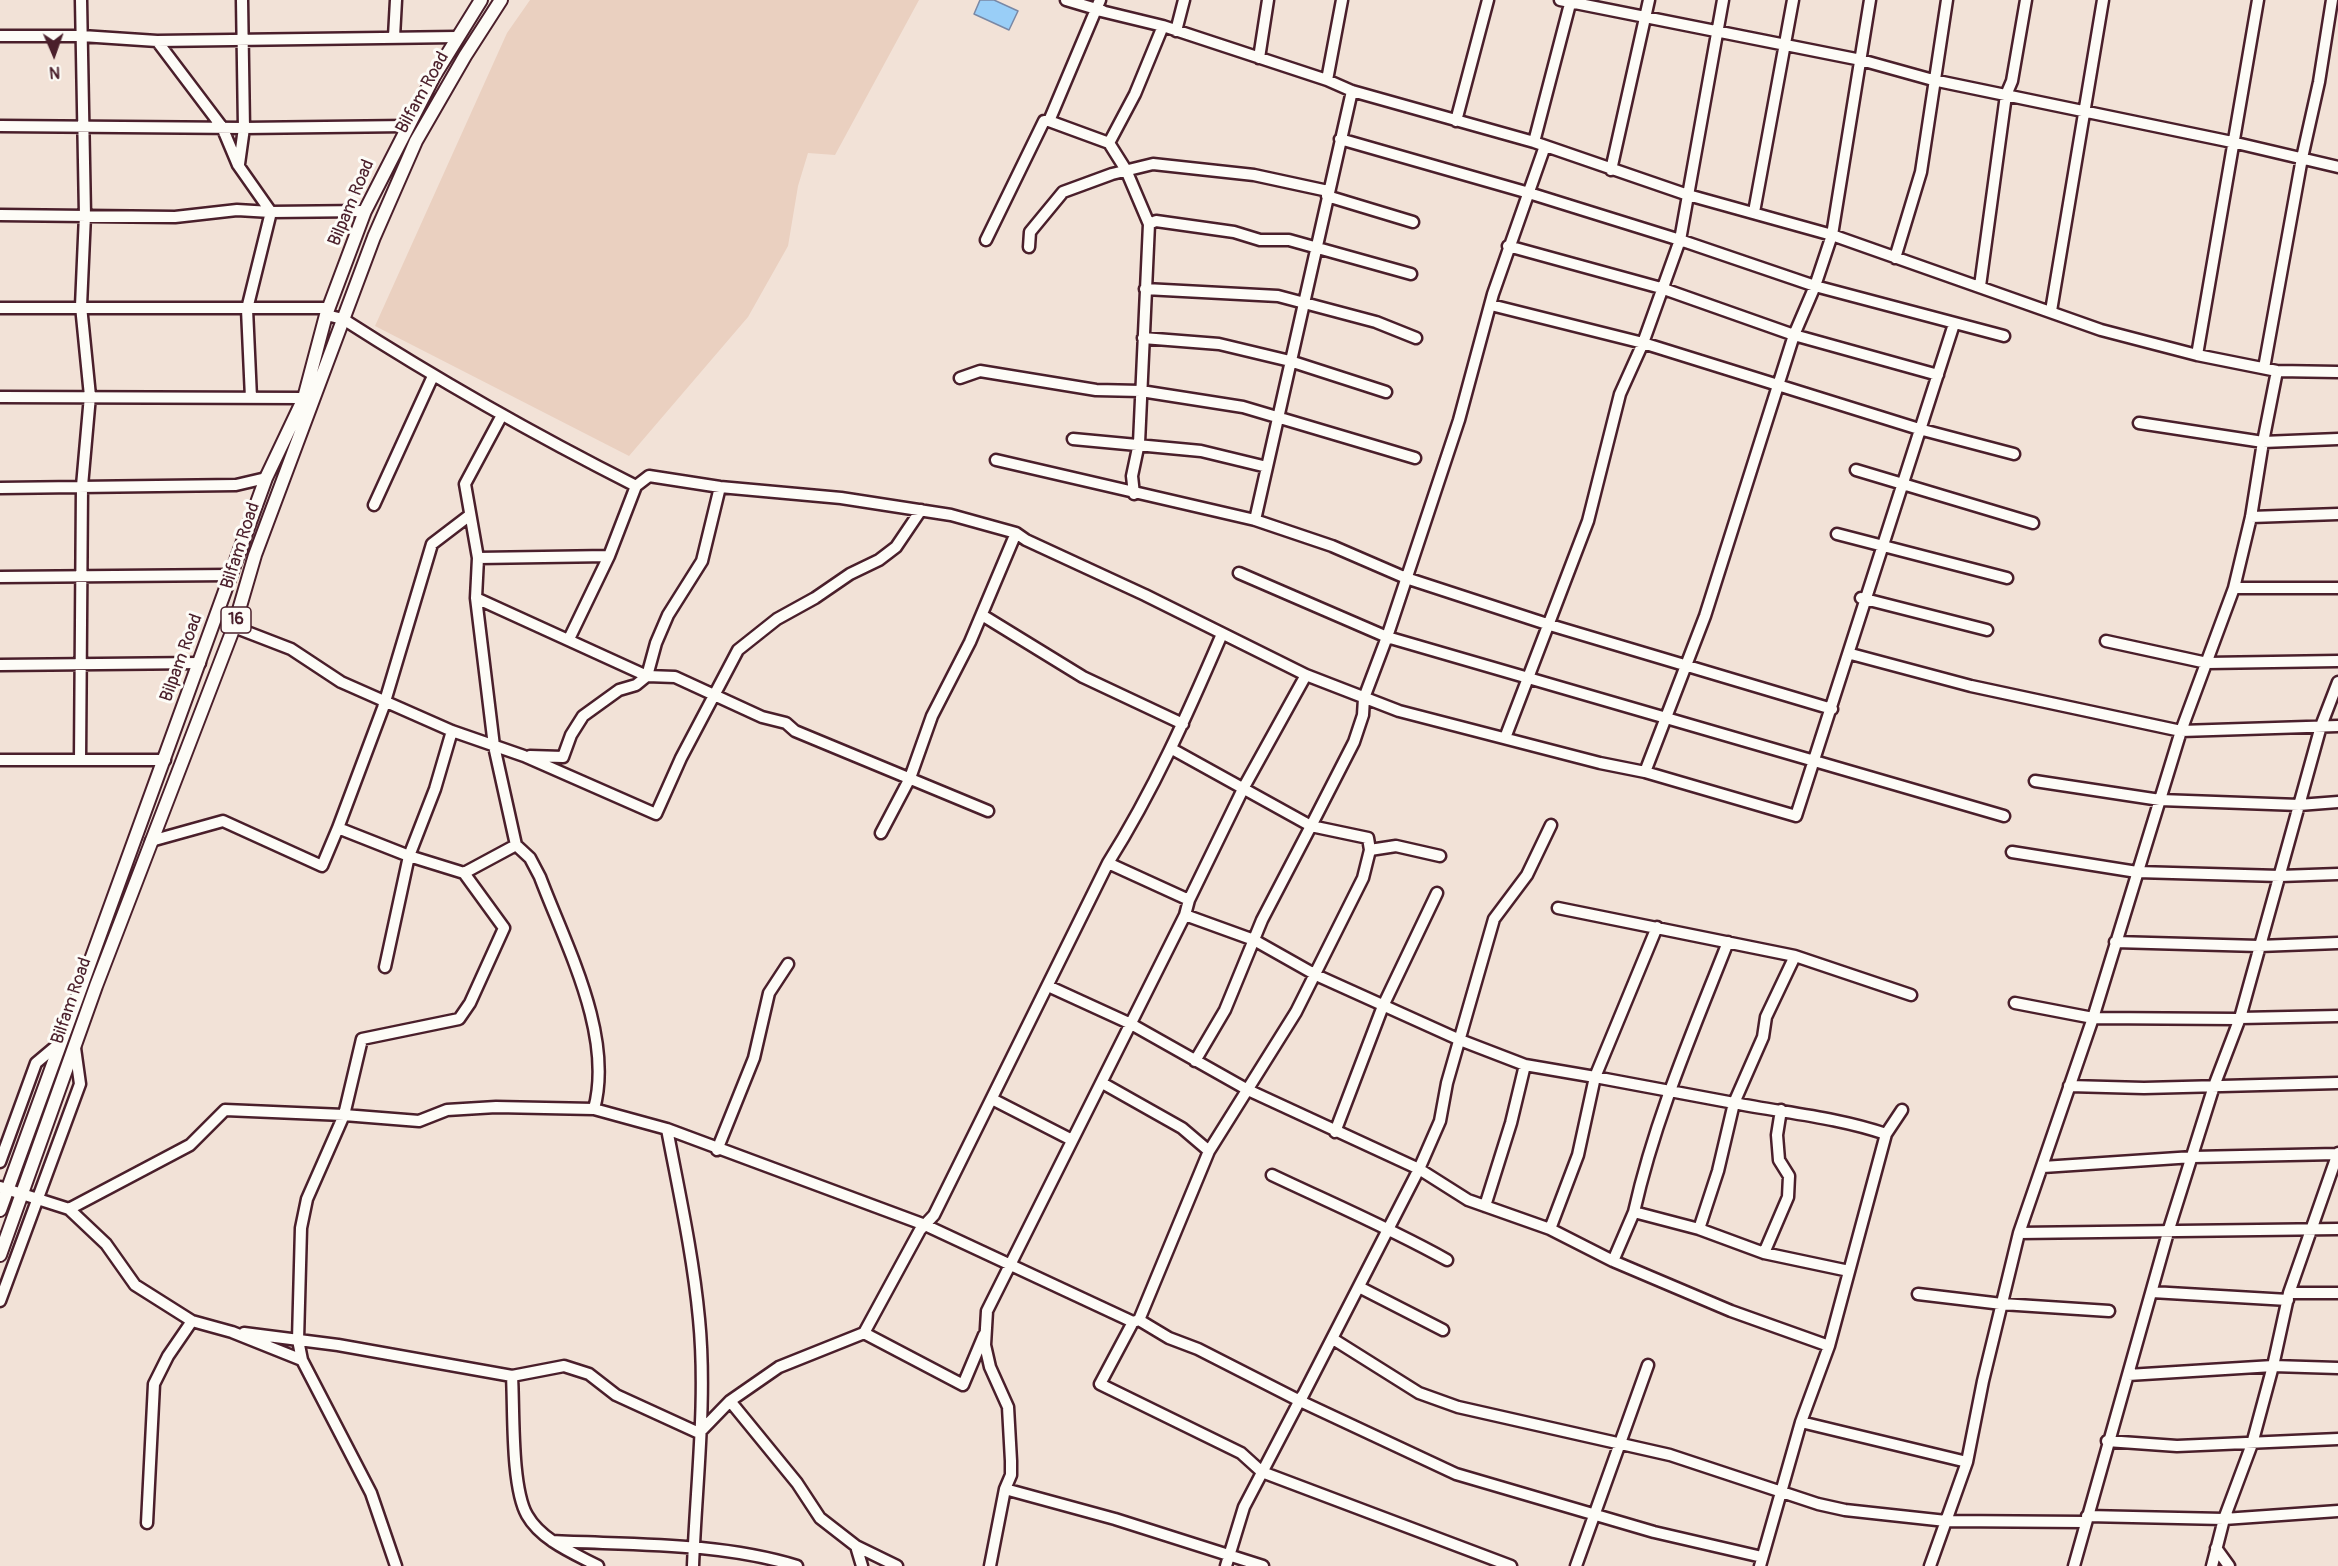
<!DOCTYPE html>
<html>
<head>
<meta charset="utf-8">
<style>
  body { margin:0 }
  #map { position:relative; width:2338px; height:1566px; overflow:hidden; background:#f2e2d7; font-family:Pangolin,sans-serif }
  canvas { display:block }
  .north { position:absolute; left:24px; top:24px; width:60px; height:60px; -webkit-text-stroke:4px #fdfcf7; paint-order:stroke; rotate:178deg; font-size:16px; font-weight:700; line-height:24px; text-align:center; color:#4a1f2b }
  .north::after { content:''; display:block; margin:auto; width:21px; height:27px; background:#4a1f2b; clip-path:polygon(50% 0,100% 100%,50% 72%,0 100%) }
</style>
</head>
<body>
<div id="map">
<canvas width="2338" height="1566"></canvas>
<div class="north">N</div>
</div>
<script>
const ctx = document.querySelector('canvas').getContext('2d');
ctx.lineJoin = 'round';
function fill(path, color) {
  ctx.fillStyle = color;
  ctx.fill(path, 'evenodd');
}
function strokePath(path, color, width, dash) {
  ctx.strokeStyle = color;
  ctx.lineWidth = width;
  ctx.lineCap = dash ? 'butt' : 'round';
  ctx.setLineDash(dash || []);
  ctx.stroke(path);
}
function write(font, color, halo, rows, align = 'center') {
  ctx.font = font + ' Pangolin,sans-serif';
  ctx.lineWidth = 6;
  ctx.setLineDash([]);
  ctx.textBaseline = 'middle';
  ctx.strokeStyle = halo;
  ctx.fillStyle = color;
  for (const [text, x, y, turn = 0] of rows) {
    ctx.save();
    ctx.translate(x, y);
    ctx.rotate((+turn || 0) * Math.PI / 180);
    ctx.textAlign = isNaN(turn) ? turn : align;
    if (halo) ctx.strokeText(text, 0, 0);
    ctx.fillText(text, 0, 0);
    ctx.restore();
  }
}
const built = new Path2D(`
  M 530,0 L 919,0 L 835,155 L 808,153 L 798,186 L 788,246 L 748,317 L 629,456 L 375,326 L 507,33 Z`);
const water = new Path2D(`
  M 980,0 L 994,0 L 1018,11 L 1009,30 L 974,14 Z`);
const minor = new Path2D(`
  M 1066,0 L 1103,11
  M 1560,0 L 1861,60 L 1933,80 L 2232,142 L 2338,167
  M 1097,10 L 1163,26 L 1327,80 L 1352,91 L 1534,142 L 1688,195 L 1832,235 L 2101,330 L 2197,355 L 2277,371 L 2338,372
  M 1176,31 L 1184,0
  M 0,36 L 82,36 L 157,41 L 457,37
  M 394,37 L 396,0
  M 157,41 L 222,127 L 238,165 L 271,212 L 247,309 L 251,398
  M 1259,58 L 1268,0
  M 1327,80 L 1342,0
  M 1049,121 L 1109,143 L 1126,170 L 1149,224 L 1139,443 L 1132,476 L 1134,494
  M 1456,121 L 1488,0
  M 0,126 L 244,128 L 407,126
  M 1340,139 L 1529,193 L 1680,240 L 1815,286 L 2004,336
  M 1534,142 L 1571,0
  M 1109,143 L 1135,94 L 1163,26
  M 239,164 L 244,128 L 242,0
  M 1611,170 L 1649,0
  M 1327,196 L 1413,222
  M 1754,212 L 1793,0
  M 0,215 L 175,217 L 237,210 L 271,212 L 365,211
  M 1149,224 L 1156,221 L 1234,232 L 1260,240 L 1289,240 L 1411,274
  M 986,240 L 1044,121 L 1049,121 L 1100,0
  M 1508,246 L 1661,288 L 1794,335 L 1938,375
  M 1029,247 L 1030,232 L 1063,192 L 1112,174 L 1153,164 L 1254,175 L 1328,191
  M 1895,258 L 1921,172 L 1947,0
  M 1980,286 L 2006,95 L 2012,81 L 2026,0
  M 1145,289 L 1278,296 L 1376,322 L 1416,338
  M 1491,305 L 1643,343 L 1919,429 L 2014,454
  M 0,308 L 328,308
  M 2051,311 L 2103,0
  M 326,315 L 343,319 C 438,380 535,435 636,486
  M 1143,338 L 1219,344 L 1290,361 L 1386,392
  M 2197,355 L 2258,0
  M 2264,368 L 2302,158 L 2319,82 L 2332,0
  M 960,378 L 980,371 L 1096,390 L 1141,391 L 1243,407 L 1415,458
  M 0,397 L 304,398 L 311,395
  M 502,415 L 465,484 L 478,558 L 476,598 L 494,746 L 516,845 L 530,858 L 540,877 C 566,946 614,1035 594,1109
  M 2139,423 L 2263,442 L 2338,439
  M 1073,439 L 1201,451 L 1267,467
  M 996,460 L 1255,520 L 1332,546 L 1406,578 L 1550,625 L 1832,709
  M 1856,470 L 2033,523
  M 0,488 L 236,485 L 266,478
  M 374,505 L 433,376
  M 2251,517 L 2338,514
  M 1255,520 L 1352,91
  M 1837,534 L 2007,578
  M 478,558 L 609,556
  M 1239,573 L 1387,637 L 2004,816
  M 0,577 L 231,575
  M 2234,588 L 2338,588
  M 476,598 L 647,676 L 656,643 L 668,615 L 702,561 L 720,487
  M 1861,598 L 1987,630
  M 982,615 L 1083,677 L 1183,724
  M 234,627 L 291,649 L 341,682 L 452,731 L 524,756 L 656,814 L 681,758 L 738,650 L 777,619 L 815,598 L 850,574 L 879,560 L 896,547 L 921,510
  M 569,639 L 609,556 L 636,486 L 649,476 L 720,487 L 841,498 L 951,515 L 1016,533 L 1026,540 L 1145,595 L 1306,675 L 1399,711 L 1600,763 L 1645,772 L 1796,816 L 1954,324
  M 2106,641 L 2207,663 L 2338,661
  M 1851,654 L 1971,686 L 2181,731 L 2338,726
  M 0,665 L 200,663
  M 1505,738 L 1588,521 L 1620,394 L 1643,343 L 1680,240 L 1723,0
  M 1172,749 L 1311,826 L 1262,920 L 1225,1010 L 1195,1061
  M 530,756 L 563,757 L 571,735 L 583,716 L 619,690 L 636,685 L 647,676 L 675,677 L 762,717 L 786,723 L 795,731 L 988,811
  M 0,760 L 165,760
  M 80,760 L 82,486 L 90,396 L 81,306 L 85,215 L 81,0
  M 1645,772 L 1705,616 L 1794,335 L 1815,286 L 1832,235 L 1870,0
  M 2035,781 L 2160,800 L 2299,805 L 2338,802
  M 338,828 L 383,708 L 432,544 L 470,515
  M 881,833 L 910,778 L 932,716 L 970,642 L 1016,533
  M 151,841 L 223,821 L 322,866 L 338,828 L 409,856 L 464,873
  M 1370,850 L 1396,846 L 1440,856
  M 2012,852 L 2137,872 L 2280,876 L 2338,874
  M 1108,863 L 1189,900
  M 1558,908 L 1795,956
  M 1185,915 L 1254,940 L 1316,975 L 1460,1040 L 1525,1065 L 1595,1077 L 1657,927
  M 2115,942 L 2259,946 L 2338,943
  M 385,967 L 409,856 L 435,789 L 452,731
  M 1048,986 L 1131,1024 L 1248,1090 L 1419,1169 L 1468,1200 L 1550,1229 L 1613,1261 L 1731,1311 L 1829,1346
  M 2015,1003 L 2093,1018 L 2237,1019
  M 2240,1018 L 2338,1016
  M 1104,1084 L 1182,1128 L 1209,1151
  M 2069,1086 L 2144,1088 L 2338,1083
  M 992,1099 L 1072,1140
  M 667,1129 C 679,1192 693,1255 699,1319 C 707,1400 696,1485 693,1566
  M 1335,1132 L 1383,1006 L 1437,893
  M 717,1150 L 754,1058 L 769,993 L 788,964
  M 0,1162 L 36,1063 L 61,1042
  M 2043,1167 L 2193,1157 L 2337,1154
  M 1272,1175 C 1331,1203 1390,1228 1447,1260
  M 0,1187 L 69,1209 L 106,1244 L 135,1285 L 192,1321 L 232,1332 L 302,1360 L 371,1493 L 396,1566
  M 1485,1206 L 1511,1123 L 1525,1065
  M 69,1209 L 190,1145 L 225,1110 L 344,1115 L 419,1121 L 447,1110 L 496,1107 L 594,1109 L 667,1129 L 925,1225 L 1133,1322
  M 1634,1212 C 1655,1118 1693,1031 1728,942
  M 1550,1229 L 1578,1155 L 1595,1077 L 1734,1103 L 1763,1037 L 1766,1017 L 1795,956 L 1911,995
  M 1699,1229 L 1718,1171 L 1734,1103 C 1785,1113 1836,1117 1886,1134
  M 2019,1233 L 2338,1229
  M 1764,1253 L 1788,1197 L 1789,1176 L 1779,1160 L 1777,1135 L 1781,1110
  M 1613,1261 L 1634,1212 L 1699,1229 L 1764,1253 L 1849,1271
  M 1359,1287 L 1443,1330
  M 2152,1292 L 2288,1300
  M 2289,1293 L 2338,1293
  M 1918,1294 L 2002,1304 L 2109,1311
  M 0,1301 L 80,1084 L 75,1048
  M 1139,1320 L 1169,1338 L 1198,1349 L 1300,1401 L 1456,1474 L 1654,1532 L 1762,1557
  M 244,1333 L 338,1345 L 512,1376 C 514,1410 511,1487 527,1515 C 541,1540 573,1553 598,1566
  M 864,1333 L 963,1385 L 984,1335
  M 1333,1339 L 1419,1393 L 1458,1407 L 1670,1455 L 1818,1504 L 1845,1510 L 1946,1521 L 2085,1522
  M 302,1360 L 298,1340 L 301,1228 L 307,1199 L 344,1115 L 362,1039 L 459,1019 L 470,1003 L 504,928 L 464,873 L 516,845
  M 2128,1375 L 2273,1366 L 2338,1368
  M 512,1376 L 564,1366 L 589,1374 L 616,1395 L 699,1433 L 730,1401 L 779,1367 L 864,1333 L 920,1230 L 934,1215 L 1108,863 C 1154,790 1188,713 1222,634
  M 730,1401 L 797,1483 L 820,1518 L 856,1546
  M 1300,1401 L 1419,1169 L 1440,1121 L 1447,1083 L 1494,919 L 1527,875 L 1551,825
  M 1801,1422 L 1967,1462
  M 2107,1441 L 2177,1446 L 2338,1439
  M 1005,1489 L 1115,1519 L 1263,1566
  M 2087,1516 L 2224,1519 L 2338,1511
  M 147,1523 L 154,1384 L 168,1356 L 192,1321
  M 552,1541 C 634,1545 718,1542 797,1566
  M 2216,1548 L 2229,1566
  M 862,1566 L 856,1546 L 897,1566
  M 990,1566 L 1005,1489 L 1011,1475 L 1011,1461 L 1008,1407 L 990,1367 L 985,1345 L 987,1311 L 1185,915 L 1189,900 L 1244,787 L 1306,675
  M 1226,1566 L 1244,1507 L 1302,1396
  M 1511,1566 L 1262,1472 L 1241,1453 L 1100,1384 L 1133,1322 L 1139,1320 L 1209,1151 L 1296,1012 L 1363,878 L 1370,850 L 1368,838 L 1311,826 L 1354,742 L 1363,715 L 1364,698 L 1387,637 L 1459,420 L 1493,294 L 1545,146
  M 1576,1566 L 1648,1365
  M 1760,1566 L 1801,1422 L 1829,1346 L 1886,1134 L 1902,1110
  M 1930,1566 L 1967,1462 L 1983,1381 L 2019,1233 L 2093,1018 L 2181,731 L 2234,588 L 2251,517 L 2263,442 L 2277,371
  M 2074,1566 L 2169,1229 L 2214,1086 L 2240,1018 L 2321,726 L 2338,682
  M 2212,1566 L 2224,1519 L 2252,1444 L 2273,1366 L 2289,1293 L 2338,1153`);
const major = new Path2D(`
  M 0,1210 L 266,478 L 304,398 L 326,315 L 365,211 L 434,76 L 481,0
  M 0,1255 L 96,986 L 234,627 L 255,555 L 374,237 L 416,141 L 465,56 L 501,0`);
const shields = [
  [236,620,30]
];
const shieldNames = [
  ["16",236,620]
];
const streetNames = [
  ["Bilfam Road",423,93,-61],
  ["Bilpam Road",352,203,-67],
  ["Bilfam Road",241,546,-72],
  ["Bilpam Road",182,658,-70],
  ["Bilfam Road",72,1001,-71]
];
fill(built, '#ead0c0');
fill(water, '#99cef7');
strokePath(water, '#7988a5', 1.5);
strokePath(minor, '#4a1f2b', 15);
strokePath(major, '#4a1f2b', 16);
strokePath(minor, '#fdfcf7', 10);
strokePath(major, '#fdfcf7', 12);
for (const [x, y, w] of shields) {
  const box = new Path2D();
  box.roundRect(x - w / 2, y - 13, w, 26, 4.5);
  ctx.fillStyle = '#fdfcf7';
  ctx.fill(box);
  strokePath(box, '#4a1f2b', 1.5);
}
write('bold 16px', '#4a1f2b', null, shieldNames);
write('18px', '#4a1f2b', '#fdfcf7', streetNames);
</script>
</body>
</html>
